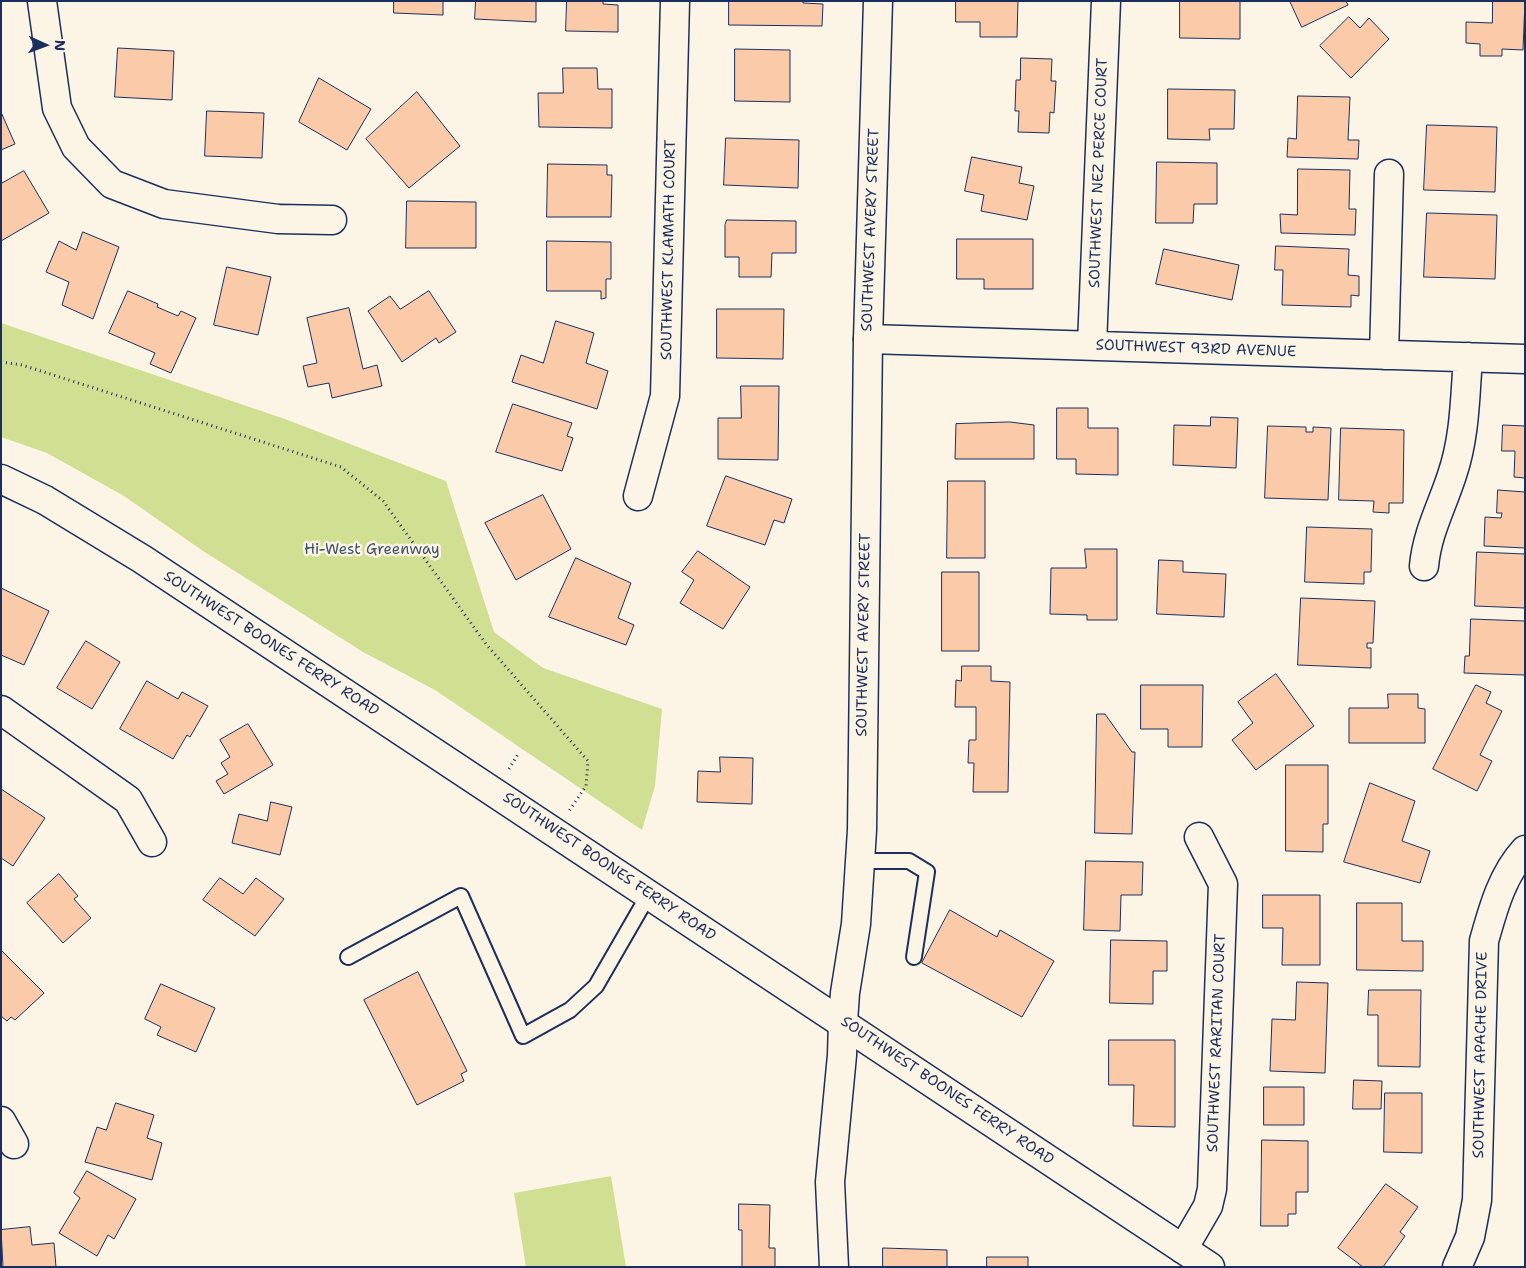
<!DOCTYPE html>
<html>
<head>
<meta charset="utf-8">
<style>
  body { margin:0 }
  #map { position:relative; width:1526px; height:1268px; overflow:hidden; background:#fcf5e5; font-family:"Shantell Sans",sans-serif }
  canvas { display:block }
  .frame { position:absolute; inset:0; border:2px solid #1b2f5e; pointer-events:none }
  .north { position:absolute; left:20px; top:20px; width:50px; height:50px; -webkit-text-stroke:4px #fcf5e5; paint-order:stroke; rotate:92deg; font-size:14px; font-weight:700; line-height:20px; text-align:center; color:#1b2f5e }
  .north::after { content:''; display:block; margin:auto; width:18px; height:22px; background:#1b2f5e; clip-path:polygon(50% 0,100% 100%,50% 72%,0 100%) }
</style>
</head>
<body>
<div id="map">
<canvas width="1526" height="1268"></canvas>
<div class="frame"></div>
<div class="north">N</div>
</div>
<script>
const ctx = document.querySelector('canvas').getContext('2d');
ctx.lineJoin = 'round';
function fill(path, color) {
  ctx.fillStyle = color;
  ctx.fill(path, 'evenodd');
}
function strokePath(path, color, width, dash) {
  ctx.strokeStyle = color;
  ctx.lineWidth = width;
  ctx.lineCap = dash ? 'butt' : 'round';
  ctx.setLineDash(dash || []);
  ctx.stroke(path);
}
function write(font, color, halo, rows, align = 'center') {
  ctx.font = font + ' "Shantell Sans",sans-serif';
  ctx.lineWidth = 5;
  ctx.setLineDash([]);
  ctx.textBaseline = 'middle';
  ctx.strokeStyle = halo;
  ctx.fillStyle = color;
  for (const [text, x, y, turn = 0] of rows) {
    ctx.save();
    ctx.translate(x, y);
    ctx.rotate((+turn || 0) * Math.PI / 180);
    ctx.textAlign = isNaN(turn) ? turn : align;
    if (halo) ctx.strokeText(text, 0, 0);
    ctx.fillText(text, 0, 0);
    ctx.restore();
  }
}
const green = new Path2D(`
  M 1,323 L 285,419 L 446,481 L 494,632 L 543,668 L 662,709 L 655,786 L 642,830 L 435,690 L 363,652 L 203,551 L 124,496 L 47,453 L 1,437 Z
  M 611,1176 L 626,1267 L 526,1267 L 514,1193 Z`);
const building = new Path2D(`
  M 394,1 L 443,1 L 443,15 L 394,13 Z
  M 476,1 L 536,1 L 536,22 L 475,19 Z
  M 567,1 L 603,1 L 603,4 L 618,5 L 618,32 L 566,31 Z
  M 729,1 L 803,1 L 803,3 L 823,4 L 822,26 L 729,25 Z
  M 956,1 L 1018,1 L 1017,37 L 980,37 L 980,22 L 956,22 Z
  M 1180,1 L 1240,1 L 1240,39 L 1180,38 Z
  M 1290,1 L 1346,1 L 1348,5 L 1302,27 Z
  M 1493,1 L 1525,1 L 1523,50 L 1502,49 L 1502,56 L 1480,56 L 1480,44 L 1466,43 L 1466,22 L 1492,23 Z
  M 1349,17 L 1360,28 L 1369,18 L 1389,39 L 1351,78 L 1320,46 Z
  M 118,48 L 174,51 L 172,100 L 115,97 Z
  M 735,49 L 790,50 L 790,102 L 735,101 Z
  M 1021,58 L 1052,59 L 1051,81 L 1056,81 L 1054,113 L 1050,112 L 1049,133 L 1018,132 L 1019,111 L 1015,111 L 1016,80 L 1020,80 Z
  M 563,68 L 597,68 L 598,89 L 612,89 L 612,128 L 539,127 L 538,93 L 563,93 Z
  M 319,78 L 371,109 L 347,150 L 299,122 Z
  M 1168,89 L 1235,90 L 1234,129 L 1209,129 L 1210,140 L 1168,139 Z
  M 417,92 L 460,146 L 409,188 L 366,139 Z
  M 1298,96 L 1350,97 L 1348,140 L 1359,140 L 1358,159 L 1287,157 L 1288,138 L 1296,139 Z
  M 207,111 L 264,113 L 262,158 L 205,156 Z
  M 1,112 L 15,144 L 1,150 Z
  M 1427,125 L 1497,127 L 1495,192 L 1424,190 Z
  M 726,138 L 799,140 L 798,188 L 724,185 Z
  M 972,157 L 1022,167 L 1019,183 L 1034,186 L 1027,220 L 981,211 L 984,195 L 965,191 Z
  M 1157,162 L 1217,163 L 1217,204 L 1194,204 L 1193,223 L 1156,223 Z
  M 548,164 L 607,165 L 607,175 L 612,175 L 611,217 L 547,217 Z
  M 1298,169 L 1350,170 L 1349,209 L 1356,209 L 1355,235 L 1281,233 L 1280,214 L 1297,215 Z
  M 24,171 L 49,213 L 1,241 L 1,184 Z
  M 407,201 L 476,202 L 476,248 L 406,248 Z
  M 1427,213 L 1497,215 L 1495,279 L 1424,277 Z
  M 727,220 L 796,221 L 796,253 L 772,253 L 771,277 L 739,277 L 739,257 L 725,257 L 725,225 Z
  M 83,232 L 119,247 L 93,319 L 62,305 L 69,282 L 46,272 L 59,241 L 76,250 Z
  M 957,239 L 1033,239 L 1033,289 L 984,289 L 984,279 L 957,279 Z
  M 547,241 L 611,242 L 611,279 L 606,279 L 606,298 L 601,299 L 601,291 L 547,291 Z
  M 1276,246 L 1349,249 L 1348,275 L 1359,276 L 1359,296 L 1351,295 L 1351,307 L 1282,305 L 1283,270 L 1275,270 Z
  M 1164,249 L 1239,265 L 1232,300 L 1156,284 Z
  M 227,267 L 271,277 L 258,335 L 214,325 Z
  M 128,291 L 158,304 L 157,307 L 178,316 L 181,311 L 196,318 L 171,373 L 150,364 L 155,353 L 109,333 Z
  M 429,291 L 456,332 L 439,343 L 436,338 L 402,362 L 368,311 L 390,296 L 400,309 Z
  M 349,308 L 363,369 L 377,365 L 382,386 L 332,398 L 329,383 L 308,387 L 303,366 L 317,363 L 307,318 Z
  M 717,309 L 784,309 L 783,359 L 717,358 Z
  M 556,321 L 594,333 L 586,363 L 608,371 L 597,409 L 512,382 L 521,355 L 543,363 Z
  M 741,386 L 779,386 L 778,460 L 718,459 L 718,418 L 741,418 Z
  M 513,404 L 572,423 L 567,436 L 573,438 L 562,471 L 496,452 Z
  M 1057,408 L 1088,408 L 1088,428 L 1118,428 L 1118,475 L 1076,474 L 1076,459 L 1057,459 Z
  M 1211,417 L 1238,418 L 1236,468 L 1173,465 L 1174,425 L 1210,426 Z
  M 1010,422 L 1034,425 L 1034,459 L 955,459 L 956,424 Z
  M 1503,425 L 1525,426 L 1525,478 L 1514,477 L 1515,451 L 1502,451 Z
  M 1268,426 L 1306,427 L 1306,432 L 1313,432 L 1313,427 L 1331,428 L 1328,500 L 1265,498 Z
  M 1341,428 L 1404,430 L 1403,503 L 1389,503 L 1389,513 L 1373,512 L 1374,501 L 1339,500 Z
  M 726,476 L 792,499 L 784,523 L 774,520 L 765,545 L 707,526 Z
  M 948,481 L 985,481 L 985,558 L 947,558 Z
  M 1498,490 L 1525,492 L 1525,548 L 1484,546 L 1485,517 L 1501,518 L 1502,513 L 1497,513 Z
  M 543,495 L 571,549 L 516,580 L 485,523 Z
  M 1307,527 L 1372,529 L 1371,572 L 1364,572 L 1364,584 L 1305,582 Z
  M 1085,549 L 1117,549 L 1117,620 L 1087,620 L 1087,615 L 1050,614 L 1051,568 L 1086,568 Z
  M 698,551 L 750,587 L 723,629 L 680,603 L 694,580 L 682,572 Z
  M 1477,552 L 1525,554 L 1525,608 L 1475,606 Z
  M 576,558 L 631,583 L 618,618 L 634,625 L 626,645 L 549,617 Z
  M 1159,560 L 1183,561 L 1183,572 L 1226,574 L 1224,617 L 1157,614 Z
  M 942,572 L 979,572 L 979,651 L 942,651 Z
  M 1,588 L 49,611 L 24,665 L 1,655 Z
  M 1301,598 L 1375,601 L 1373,643 L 1367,643 L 1367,648 L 1371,648 L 1371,668 L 1298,665 Z
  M 1471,619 L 1525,621 L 1525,675 L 1464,673 L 1465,656 L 1469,656 Z
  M 86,641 L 120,662 L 92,709 L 57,688 Z
  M 962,666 L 991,666 L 991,681 L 1010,682 L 1008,792 L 973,792 L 974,763 L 968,763 L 969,740 L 976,740 L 976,707 L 955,707 L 956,680 L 961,681 Z
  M 1276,674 L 1314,726 L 1256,770 L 1232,740 L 1253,723 L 1238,702 Z
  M 147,681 L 178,699 L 182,692 L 208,706 L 190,737 L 187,735 L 173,759 L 120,729 Z
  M 1141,685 L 1203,685 L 1202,747 L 1168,747 L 1168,729 L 1141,729 Z
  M 1476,685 L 1491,692 L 1486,703 L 1502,711 L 1480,755 L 1492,761 L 1477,791 L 1433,769 Z
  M 1388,694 L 1418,694 L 1418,708 L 1425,709 L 1425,743 L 1349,743 L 1349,708 L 1388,708 Z
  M 1097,714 L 1105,714 L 1132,752 L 1135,752 L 1132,834 L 1095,833 Z
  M 248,724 L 273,765 L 224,794 L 216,781 L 228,774 L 221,763 L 230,757 L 220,740 Z
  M 720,757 L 753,758 L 752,804 L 697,802 L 698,771 L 720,772 Z
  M 1286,765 L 1328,765 L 1328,824 L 1323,824 L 1323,852 L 1286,851 Z
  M 1370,783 L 1415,801 L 1402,841 L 1430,851 L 1420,883 L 1344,862 Z
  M 1,789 L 45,818 L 13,866 L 1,858 Z
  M 271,802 L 292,807 L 280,855 L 232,843 L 239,814 L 267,821 Z
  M 1086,861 L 1143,862 L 1142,895 L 1121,895 L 1120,931 L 1084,930 Z
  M 59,874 L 78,896 L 74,899 L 91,918 L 63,943 L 27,903 Z
  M 220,878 L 243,894 L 256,878 L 284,899 L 255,936 L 203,900 Z
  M 1263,895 L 1320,895 L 1320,965 L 1282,965 L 1283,928 L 1263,928 Z
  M 1357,903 L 1402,903 L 1402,941 L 1423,941 L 1423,971 L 1357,970 Z
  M 950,910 L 997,937 L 1000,930 L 1054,961 L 1022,1017 L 922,963 Z
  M 1111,940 L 1167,941 L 1167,971 L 1153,971 L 1153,1004 L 1110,1003 Z
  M 1,950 L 44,993 L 15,1020 L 11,1017 L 7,1021 L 1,1016 Z
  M 418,972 L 467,1071 L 461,1074 L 464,1081 L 417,1105 L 364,1000 Z
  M 1297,982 L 1328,983 L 1325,1073 L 1270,1071 L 1272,1019 L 1295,1020 Z
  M 161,984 L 215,1008 L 196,1052 L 157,1035 L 161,1027 L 145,1019 Z
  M 1369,990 L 1421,990 L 1420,1067 L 1378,1066 L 1378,1015 L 1368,1015 Z
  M 1109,1040 L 1175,1040 L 1175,1127 L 1133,1126 L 1134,1085 L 1109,1085 Z
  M 1354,1080 L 1382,1081 L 1381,1109 L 1353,1109 Z
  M 1264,1087 L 1304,1087 L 1304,1125 L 1264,1125 Z
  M 1385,1093 L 1422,1093 L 1422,1153 L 1384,1152 Z
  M 116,1103 L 154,1115 L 147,1138 L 162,1143 L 152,1180 L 85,1162 L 97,1127 L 106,1130 Z
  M 1262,1140 L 1308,1141 L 1308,1192 L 1296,1192 L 1296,1214 L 1288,1214 L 1288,1226 L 1261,1226 Z
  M 87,1171 L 136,1199 L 114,1239 L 108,1235 L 97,1256 L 59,1233 L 80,1198 L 74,1193 Z
  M 1386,1184 L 1418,1207 L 1400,1232 L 1405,1236 L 1383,1267 L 1363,1267 L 1338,1248 Z
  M 739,1204 L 770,1205 L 769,1248 L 775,1248 L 775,1267 L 742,1267 L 742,1230 L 739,1230 Z
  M 30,1227 L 32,1245 L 54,1243 L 56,1267 L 3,1267 L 1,1230 Z
  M 883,1248 L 947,1250 L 947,1267 L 883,1267 Z
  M 987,1257 L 1028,1257 L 1028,1267 L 987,1267 Z`);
const path = new Path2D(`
  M 1,362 L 22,365 L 341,467 L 383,501 L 486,644 L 588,761 L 586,786 L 569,811
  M 509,769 L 518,754`);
const service = new Path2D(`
  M 861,861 L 909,861 L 927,872 L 914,957
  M 348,957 L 461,896 L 523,1036 L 570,1010 L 596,986 L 649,894`);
const minor = new Path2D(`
  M 42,1 L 57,108 L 76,147 L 112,184 L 164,204 L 278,219 L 332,220
  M 868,339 L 1525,359
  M 1092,345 L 1106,1
  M 1384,355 L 1389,174
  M 638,496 L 665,396 L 675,1
  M 1424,566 C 1427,533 1442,506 1452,475 C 1465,437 1465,397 1468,357
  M 1,710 L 128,800 L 152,842
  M 1,1121 L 14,1144
  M 1183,1249 L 1208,1206 L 1212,1189 L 1223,884 L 1199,837
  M 1457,1267 L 1470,1237 L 1477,1200 L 1484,941 C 1493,909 1502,875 1525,850`);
const tertiary = new Path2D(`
  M 834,1267 L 830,1182 L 842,1055 L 843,1022`);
const secondary = new Path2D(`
  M 1,479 L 45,500 L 142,559 L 1210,1267
  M 843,1022 L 845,993 L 856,924 L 862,830 L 868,339 L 878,1`);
const streetNames = [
  ["SOUTHWEST NEZ PERCE COURT",1099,173,-88],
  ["SOUTHWEST AVERY STREET",871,230,-88],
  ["SOUTHWEST KLAMATH COURT",669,250,-89],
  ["SOUTHWEST 93RD AVENUE",1196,349,2],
  ["SOUTHWEST AVERY STREET",864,635,-89],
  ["SOUTHWEST BOONES FERRY ROAD",271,644,33],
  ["SOUTHWEST BOONES FERRY ROAD",609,867,34],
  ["SOUTHWEST RARITAN COURT",1217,1043,-88],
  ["SOUTHWEST APACHE DRIVE",1481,1055,-89],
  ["SOUTHWEST BOONES FERRY ROAD",947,1091,34]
];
const parkNames = [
  ["Hi-West Greenway",372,550]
];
fill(green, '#d1df92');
fill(building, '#facaa9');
strokePath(building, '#1b2f5e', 1);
strokePath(service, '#1b2f5e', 18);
strokePath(minor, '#1b2f5e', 31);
strokePath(tertiary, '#1b2f5e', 31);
strokePath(secondary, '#1b2f5e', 31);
strokePath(path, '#1b2f5e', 3, [1, 4]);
strokePath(service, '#fcf5e5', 14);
strokePath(minor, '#fcf5e5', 28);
strokePath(tertiary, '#fcf5e5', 28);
strokePath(secondary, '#fcf5e5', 28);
write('15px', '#1b2f5e', '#fcf5e5', streetNames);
write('15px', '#3f5268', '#fcf5e5', parkNames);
</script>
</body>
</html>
